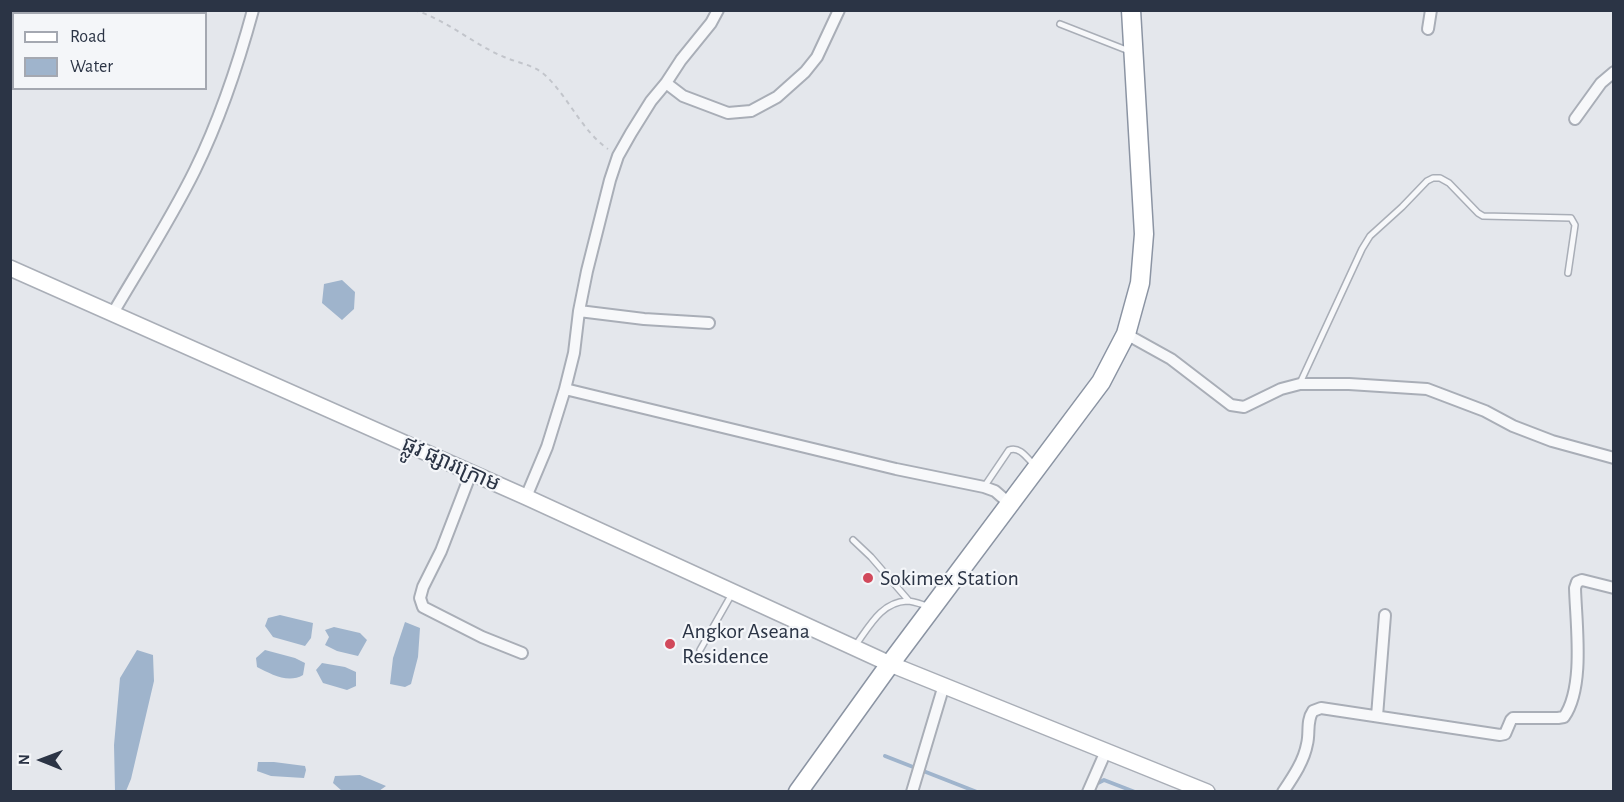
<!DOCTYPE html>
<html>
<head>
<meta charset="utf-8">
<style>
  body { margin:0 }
  #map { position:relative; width:1624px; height:802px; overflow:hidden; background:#e4e7ec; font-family:"Alegreya Sans",sans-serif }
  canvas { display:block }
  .frame { position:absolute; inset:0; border:12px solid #2b3445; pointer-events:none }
  .legend { position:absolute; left:12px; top:12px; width:195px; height:78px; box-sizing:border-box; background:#f4f6f9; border:2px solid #a4a8b1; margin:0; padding:8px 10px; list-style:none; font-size:18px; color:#2b3445 }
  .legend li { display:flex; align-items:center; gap:12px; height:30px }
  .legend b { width:30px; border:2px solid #a4a8b1 }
  .north { position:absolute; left:12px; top:730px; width:60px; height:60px; -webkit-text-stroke:4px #f4f6f9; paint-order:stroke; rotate:271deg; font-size:16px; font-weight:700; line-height:24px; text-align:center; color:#2b3445 }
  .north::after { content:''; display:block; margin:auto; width:21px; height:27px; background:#2b3445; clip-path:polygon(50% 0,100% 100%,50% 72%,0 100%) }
</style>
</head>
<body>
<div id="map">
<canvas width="1624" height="802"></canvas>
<div class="frame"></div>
<ul class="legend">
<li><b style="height:8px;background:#fff"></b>Road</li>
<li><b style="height:16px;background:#9fb4cc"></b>Water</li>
</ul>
<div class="north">N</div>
</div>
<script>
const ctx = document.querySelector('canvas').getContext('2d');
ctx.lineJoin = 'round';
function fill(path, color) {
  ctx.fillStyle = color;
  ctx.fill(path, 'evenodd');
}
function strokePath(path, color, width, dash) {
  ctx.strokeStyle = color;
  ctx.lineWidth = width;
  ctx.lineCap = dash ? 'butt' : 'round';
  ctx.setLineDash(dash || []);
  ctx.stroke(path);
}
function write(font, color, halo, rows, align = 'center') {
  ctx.font = font + ' "Alegreya Sans","Noto Sans Khmer",sans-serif';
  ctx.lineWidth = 4.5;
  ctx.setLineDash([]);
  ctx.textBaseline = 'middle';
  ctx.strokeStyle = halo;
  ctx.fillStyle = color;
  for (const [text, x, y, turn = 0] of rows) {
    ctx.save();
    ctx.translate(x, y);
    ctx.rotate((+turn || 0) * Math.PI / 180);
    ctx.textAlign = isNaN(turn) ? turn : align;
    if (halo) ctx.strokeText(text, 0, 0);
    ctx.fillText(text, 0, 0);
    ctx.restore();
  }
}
const water = new Path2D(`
  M 342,280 L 355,292 L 354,309 L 342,320 L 322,303 L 324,284 Z
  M 280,615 L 313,623 L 311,638 L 305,646 L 273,637 L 265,626 L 268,618 Z
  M 405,622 L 420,628 L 418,657 L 411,684 L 405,687 L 390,684 L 393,658 Z
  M 334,627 L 360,633 L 367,640 L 358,656 L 337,651 L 325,645 L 329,637 L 325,630 Z
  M 137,650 L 153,655 L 154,681 L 131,779 L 126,791 L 115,791 L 114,745 L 120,678 Z
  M 265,650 L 295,658 L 305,663 L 303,675 C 288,684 271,674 257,667 L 256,658 Z
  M 322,663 L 345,667 L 356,672 L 356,686 L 347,690 L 323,683 L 316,670 Z
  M 258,762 L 274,762 L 305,766 L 306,770 L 304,778 L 271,776 L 257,771 Z
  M 360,775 L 386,786 L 379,791 L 342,791 L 333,783 L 335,776 Z`);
const stream = new Path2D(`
  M 885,756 L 977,792
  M 1094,785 L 1104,780 L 1135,792`);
const path = new Path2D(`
  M 414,10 C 447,20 473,44 504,57 C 518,63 535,65 546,76 C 569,98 582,131 608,149`);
const lane = new Path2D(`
  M 1060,24 L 1129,51
  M 1300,383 L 1362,249 L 1370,236 L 1402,207 L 1427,181 L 1433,178 L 1440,178 L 1449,183 L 1478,213 L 1483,216 L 1571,218 L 1575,225 L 1568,273
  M 984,487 L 1009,450 C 1020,446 1027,458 1034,465
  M 853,540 L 871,557 L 909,601
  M 855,646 C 869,627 881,602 907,601 C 914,601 923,605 930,607
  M 700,650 L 733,592`);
const street = new Path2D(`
  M 1428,29 L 1431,10
  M 666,83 L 683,96 L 728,113 L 751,111 L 777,97 L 805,72 L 817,57 L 839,10
  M 1575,119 L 1601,83 L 1614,72
  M 579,311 L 644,319 L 709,323
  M 113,313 C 141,265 171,219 195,170 C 220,119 238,65 253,10
  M 1126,334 L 1171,359 L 1231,405 L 1244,407 L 1281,389 L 1300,384 L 1349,384 L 1427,389 L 1485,411 L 1513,426 L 1552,441 L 1614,458
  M 565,389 L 896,469 L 984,487 L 995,491 L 1010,504
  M 471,473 L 441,551 L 423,587 L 420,598 L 423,607 L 482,637 L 522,653
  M 526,497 L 547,447 L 565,389 L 574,353 L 579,311 L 587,271 L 610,180 L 618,156 L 631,133 L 651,101 L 666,83 L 681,60 L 711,23 L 718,10
  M 1377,716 L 1385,615
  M 912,792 L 944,685
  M 1088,792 L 1106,751
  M 1283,792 C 1293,777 1304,761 1307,744 C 1310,733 1306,721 1313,711 L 1321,708 L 1500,735 L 1505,734 L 1511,720 L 1513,718 L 1558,718 L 1564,717 C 1585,687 1576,624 1575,588 L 1577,582 L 1582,580 L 1614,588`);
const secondary = new Path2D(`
  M 10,268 L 526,497 L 890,664 L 1207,792`);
const highway = new Path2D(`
  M 798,792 L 890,664 L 1101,382 L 1126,334 L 1140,283 L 1144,234 L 1131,10`);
const markers = [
  [868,578,6,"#d1495b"],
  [670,644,6,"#d1495b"]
];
const streetNames = [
  ["ផ្លូវ ផ្សារក្រោម",451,464,24]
];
const poiNames = [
  ["Sokimex Station",880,578],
  ["Angkor Aseana",682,631],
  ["Residence",682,656]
];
fill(water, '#9fb4cc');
strokePath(stream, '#9fb4cc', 4);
strokePath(lane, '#a9aeb7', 8);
strokePath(street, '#a9aeb7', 14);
strokePath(secondary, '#a9aeb7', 18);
strokePath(highway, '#8b94a3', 21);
strokePath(path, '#c2c5cb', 2, [4.5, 4.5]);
strokePath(lane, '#f7f8fa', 5);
strokePath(street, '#f7f8fa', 10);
strokePath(secondary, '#fff', 15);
strokePath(highway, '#fff', 18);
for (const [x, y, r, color] of markers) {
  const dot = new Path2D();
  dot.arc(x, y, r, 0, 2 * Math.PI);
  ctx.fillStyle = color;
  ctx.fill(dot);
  strokePath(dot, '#f4f6f9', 2);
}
write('22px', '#2b3445', '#f4f6f9', streetNames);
write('22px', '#2b3445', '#f4f6f9', poiNames, 'left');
</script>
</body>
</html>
